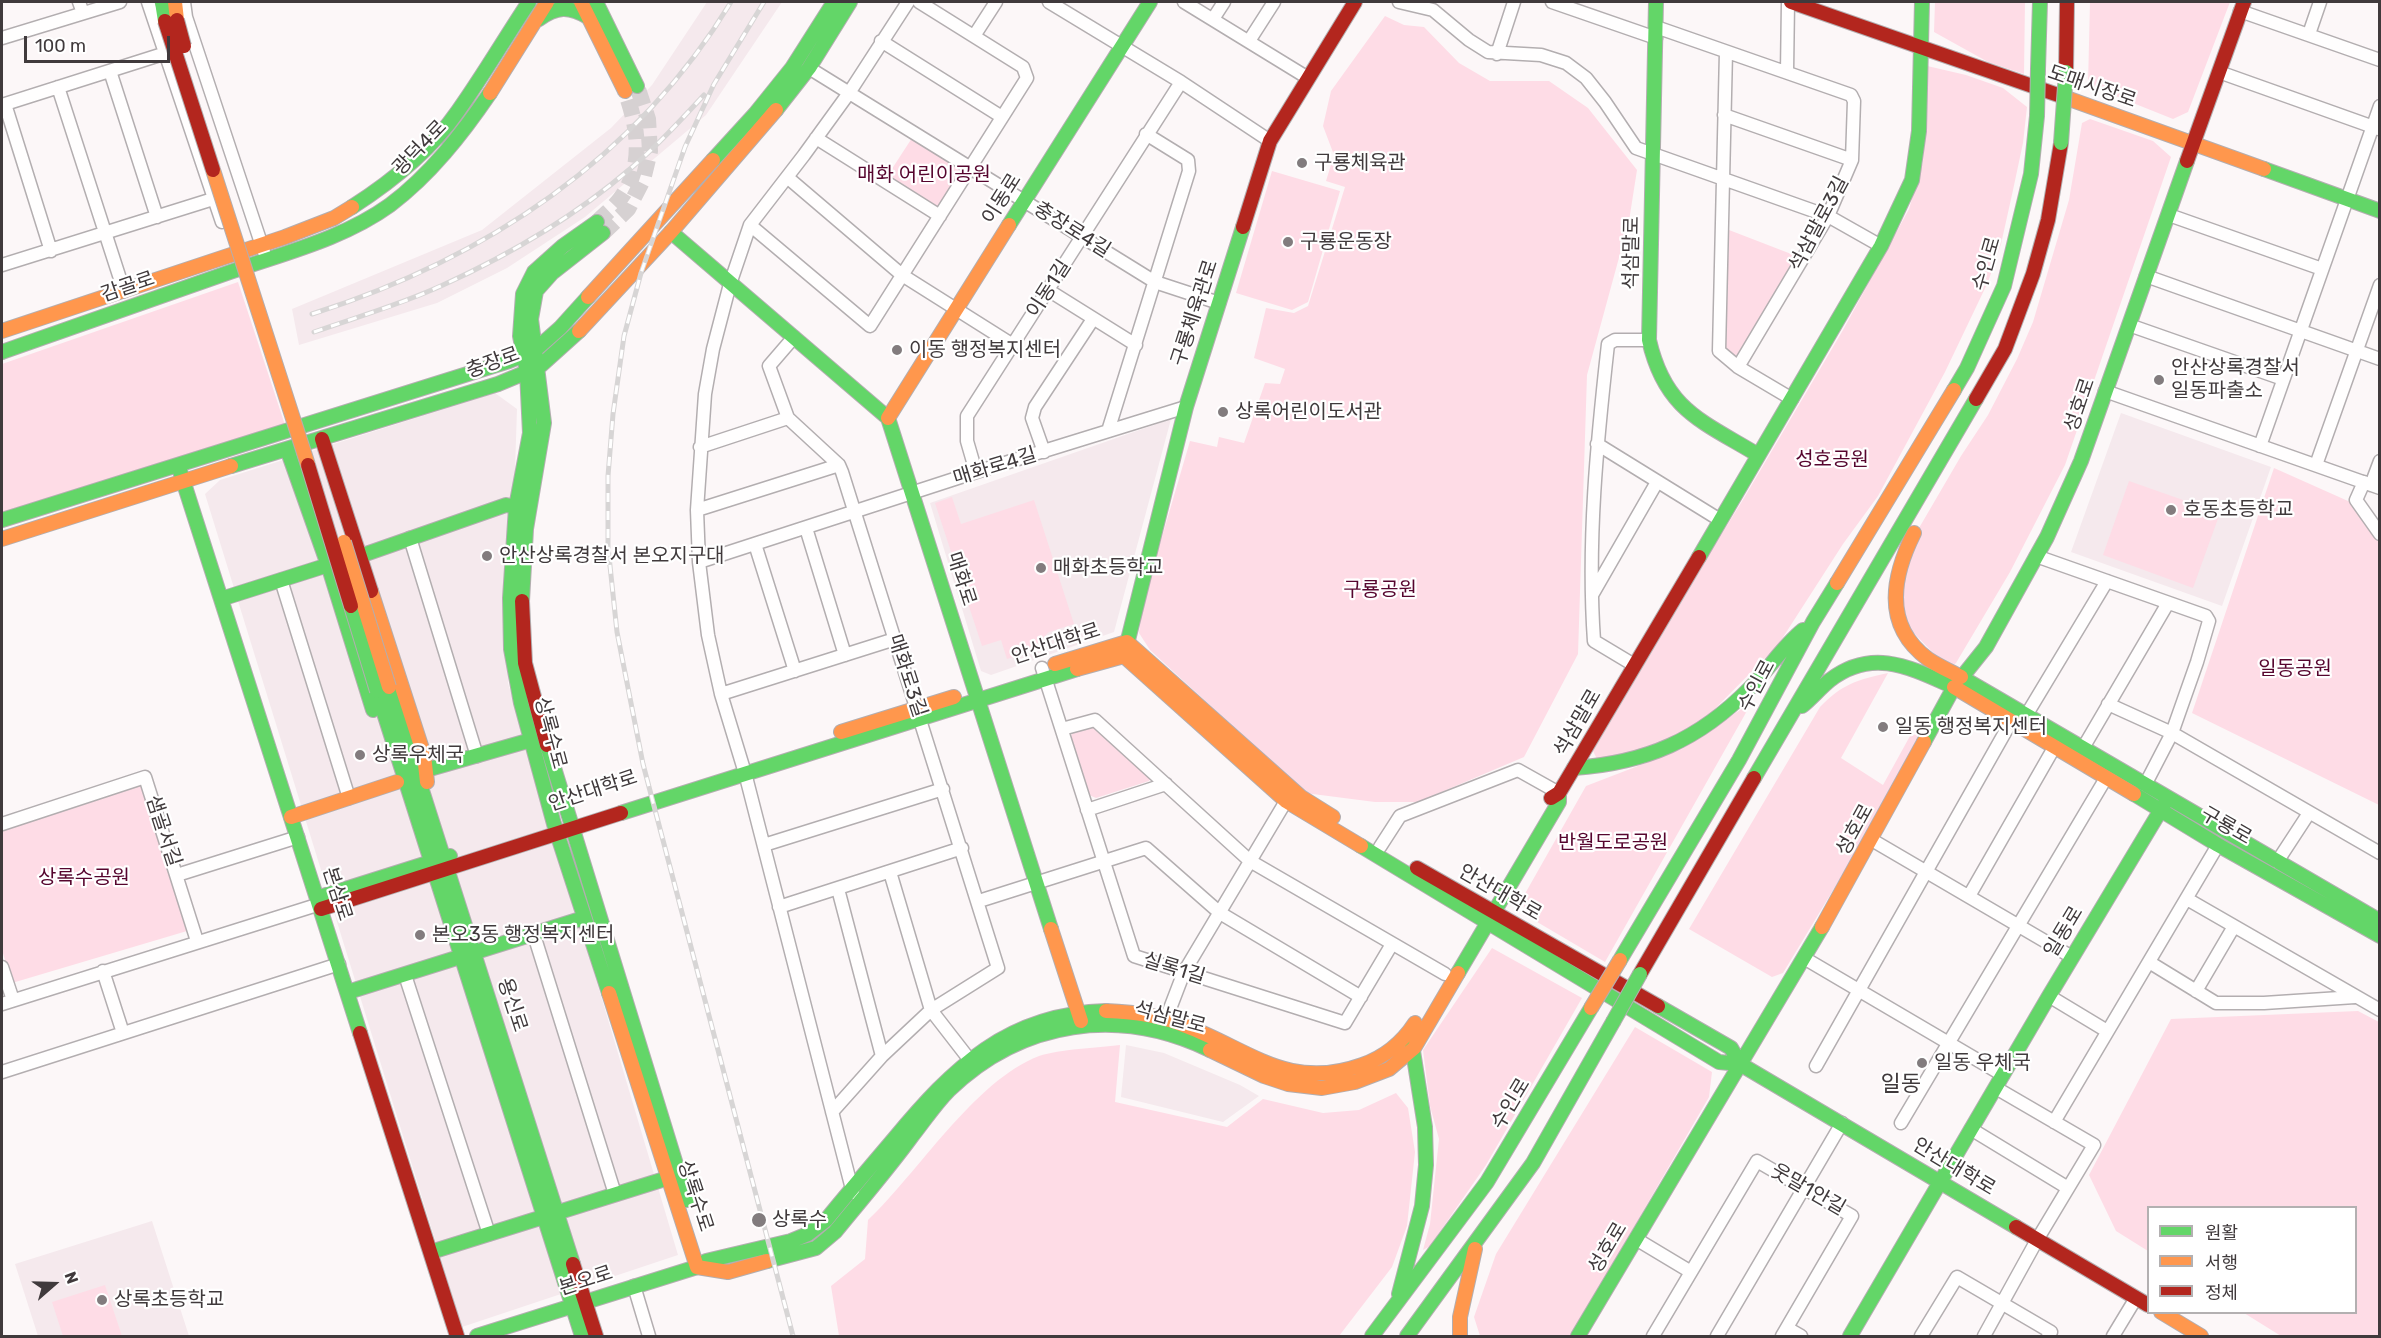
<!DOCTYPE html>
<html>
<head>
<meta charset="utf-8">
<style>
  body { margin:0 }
  #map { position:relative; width:2381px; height:1338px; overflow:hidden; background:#fcf7f8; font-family:Rubik,"Noto Sans KR",sans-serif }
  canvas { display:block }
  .frame { position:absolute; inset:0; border:3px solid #403a3c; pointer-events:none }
  .legend { position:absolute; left:2147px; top:1206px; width:210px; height:108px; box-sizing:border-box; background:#fff; border:2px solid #b3b0b1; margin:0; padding:8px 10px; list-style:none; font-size:18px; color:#403a3c }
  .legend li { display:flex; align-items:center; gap:12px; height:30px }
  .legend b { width:30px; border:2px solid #b3b0b1 }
  .north { position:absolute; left:24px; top:1254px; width:60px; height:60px; -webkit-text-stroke:4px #fff; paint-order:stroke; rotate:70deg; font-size:16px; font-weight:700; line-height:24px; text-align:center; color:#403a3c }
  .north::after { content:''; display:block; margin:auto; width:21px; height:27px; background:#403a3c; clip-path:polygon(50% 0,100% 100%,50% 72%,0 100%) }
  .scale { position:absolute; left:24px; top:36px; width:146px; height:27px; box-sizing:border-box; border:3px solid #403a3c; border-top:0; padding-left:8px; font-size:18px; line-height:21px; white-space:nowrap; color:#403a3c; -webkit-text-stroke:4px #fff; paint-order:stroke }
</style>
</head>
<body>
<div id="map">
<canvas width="2381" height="1338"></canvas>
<div class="frame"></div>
<ul class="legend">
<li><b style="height:8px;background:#63d668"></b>원활</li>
<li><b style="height:8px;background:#ff974d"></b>서행</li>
<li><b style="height:8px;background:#b3261e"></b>정체</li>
</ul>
<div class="north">N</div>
<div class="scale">100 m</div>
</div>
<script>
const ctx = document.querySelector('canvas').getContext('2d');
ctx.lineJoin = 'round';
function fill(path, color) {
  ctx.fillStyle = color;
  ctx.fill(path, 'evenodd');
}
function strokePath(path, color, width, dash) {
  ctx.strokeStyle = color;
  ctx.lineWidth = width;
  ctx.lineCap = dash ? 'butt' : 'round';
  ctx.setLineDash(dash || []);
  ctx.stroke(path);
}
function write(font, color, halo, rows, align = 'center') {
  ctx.font = font + ' Rubik,"Noto Sans KR",sans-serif';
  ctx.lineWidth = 4.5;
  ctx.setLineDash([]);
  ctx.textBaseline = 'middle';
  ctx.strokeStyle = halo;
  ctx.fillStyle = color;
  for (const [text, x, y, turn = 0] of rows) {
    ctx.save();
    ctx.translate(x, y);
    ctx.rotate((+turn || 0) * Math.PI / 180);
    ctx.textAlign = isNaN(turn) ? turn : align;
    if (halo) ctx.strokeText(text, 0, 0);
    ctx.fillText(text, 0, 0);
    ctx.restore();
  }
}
const built = new Path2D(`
  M 707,2 L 782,2 L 706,115 L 585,217 L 507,268 L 437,303 L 299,345 L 292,309 L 482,230 L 611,128 L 652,85 Z
  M 495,393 L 517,409 L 508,683 L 678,1255 L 462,1327 L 205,494 L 220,480 Z
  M 2121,413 L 2271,467 L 2222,606 L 2071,552 Z
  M 1171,419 L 1114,632 L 991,675 L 981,671 L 930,503 Z
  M 1126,1045 L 1164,1053 L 1240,1085 L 1259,1096 L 1223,1122 L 1121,1097 Z
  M 152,1221 L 189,1336 L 38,1336 L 15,1264 Z`);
const green = new Path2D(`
  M 1935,2 L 2025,2 L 2024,74 L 1988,62 L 1934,32 Z
  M 2090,2 L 2230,2 L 2188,112 L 2173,119 L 2088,85 Z
  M 1385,16 L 1404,25 L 1424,27 L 1459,63 L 1490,81 L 1549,81 L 1588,108 L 1637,170 L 1629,221 L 1587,375 L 1578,654 L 1524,757 L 1418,802 L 1375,802 L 1305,793 L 1150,650 L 1139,633 L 1143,602 L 1190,441 L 1217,447 L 1219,437 L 1244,443 L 1265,383 L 1280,384 L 1285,369 L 1254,358 L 1266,308 L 1294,313 L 1308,306 L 1345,187 L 1326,181 L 1334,155 L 1323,126 L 1331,91 Z
  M 1923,65 L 1966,75 L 2003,88 L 2027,107 L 2023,143 L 2013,190 L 2001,244 L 1988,282 L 1945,372 L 1878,496 L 1843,544 L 1778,645 L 1694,730 L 1599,763 L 1593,751 L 1669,619 L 1744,498 L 1843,330 L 1909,209 L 1923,162 L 1926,110 Z
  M 2090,119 L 2153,141 L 2171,157 L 2065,465 L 2010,572 L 1956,663 L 1949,669 L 1902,621 L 1905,552 L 1961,456 L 1988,415 L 2017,359 L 2033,322 L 2069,200 L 2082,123 Z
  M 912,138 L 959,169 L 961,174 L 938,209 L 886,178 Z
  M 1272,171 L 1340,191 L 1308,302 L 1292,310 L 1236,293 Z
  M 1729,230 L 1799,257 L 1739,355 L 1730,355 L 1725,349 Z
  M 238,282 L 285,425 L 2,513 L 2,364 Z
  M 2274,468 L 2357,505 L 2379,536 L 2379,805 L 2192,713 Z
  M 2129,481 L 2220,513 L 2193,588 L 2103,555 Z
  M 952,497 L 961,524 L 1034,500 L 1074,624 L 1049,632 L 1028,652 L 1007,659 L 1001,640 L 982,646 L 935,503 Z
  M 1888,673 L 1841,758 L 1883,785 L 1910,736 L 1917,734 L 1925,738 L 1783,973 L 1772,977 L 1689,929 L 1820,707 C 1842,684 1857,680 1888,673 Z
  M 1752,702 L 1605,962 L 1527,916 L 1522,899 L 1586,786 L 1682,749 Z
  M 1092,724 L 1151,777 L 1149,781 L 1096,798 L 1089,795 L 1071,736 L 1074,730 Z
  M 141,777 L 187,931 L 12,983 L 2,950 L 2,818 Z
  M 1492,948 L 1582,998 L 1486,1165 L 1430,1246 L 1423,1250 L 1430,1224 L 1439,1139 L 1430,1106 L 1423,1050 Z
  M 2358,1011 L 2379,1022 L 2379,1336 L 2281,1336 L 2244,1313 L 2356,1312 L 2356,1208 L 2148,1208 L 2148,1251 L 2116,1231 L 2089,1175 L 2171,1019 Z
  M 1635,1027 L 1712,1072 L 1709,1097 L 1571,1336 L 1480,1336 L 1474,1317 L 1496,1254 Z
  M 1120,1045 L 1115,1102 L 1227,1127 L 1263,1099 L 1323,1113 L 1359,1110 L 1396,1093 L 1408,1108 L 1415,1152 L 1407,1226 L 1392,1267 L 1339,1336 L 839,1336 L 831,1286 L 865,1259 L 868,1220 C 918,1173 974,1081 1039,1056 C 1060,1049 1097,1048 1120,1045 Z
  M 105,1285 L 122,1336 L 63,1336 L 52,1302 Z`);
const secondaryTunnel = new Path2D(`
  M 597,222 C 604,215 614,207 620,199 C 645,166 638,127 625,91
  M 603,233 L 628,209 L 643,180 L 650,151 L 648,119 L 637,86`);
const street = new Path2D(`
  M 79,2 L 83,13
  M 148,2 L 222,222
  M 184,2 L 186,17 L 264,252
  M 1049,2 L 1181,82 L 1270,141
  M 1184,2 L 1308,78
  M 1399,2 L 1433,10 L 1469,40 L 1488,52 L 1541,55 L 1566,63 L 1586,78 L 1605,102 L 1636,148 L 1828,216 L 1881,246
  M 1552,2 L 1656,38
  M 2240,11 L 2380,60
  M 1213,19 L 1224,2
  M 1656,27 L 1851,95 L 1854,101 L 1852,160 L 1828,216 L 1738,367
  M 2309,34 L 2320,2
  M 974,36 L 996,2
  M 2,38 L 120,2
  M 881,41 L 1002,117
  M 1249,41 L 1274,2
  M 1726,52 L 1719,351 L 1738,367 L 1792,399
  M 1497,54 L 1514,2
  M 809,68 L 1155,282 L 1219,303
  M 110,71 L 157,217
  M 1787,72 L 1788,2
  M 2219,72 L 2379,129
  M 58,87 L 124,291
  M 5,104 L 51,251
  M 2,105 L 166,53
  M 1724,115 L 1852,160
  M 816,138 L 940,216
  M 787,177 L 902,275 L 1013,345
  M 2169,215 L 2322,269
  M 750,225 L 870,326 L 1027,78 L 1023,67 L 919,2
  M 2,265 L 213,199
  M 2146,276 L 2380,359
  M 1048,290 L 1136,345
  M 2129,325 L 2283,379
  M 794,337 L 769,366 L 788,418 L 839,465 L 842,472 L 998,968 L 931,1010 L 882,1056 L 832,1112
  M 2105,391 L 2380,488
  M 1108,431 L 1189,171 L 1188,160 L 1146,134
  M 1597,444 L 1720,520
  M 2260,446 L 2380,106
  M 700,447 L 788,418
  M 1044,452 L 1032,418 L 1035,407 L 1093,319
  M 2316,465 L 2380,285
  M 976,472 L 967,441 L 967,416 L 1181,82
  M 2364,482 L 2356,500 L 2380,534
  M 2371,485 L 2380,461
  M 697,510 L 839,465
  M 806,528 L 845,655
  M 410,538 L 477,756
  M 755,544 L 795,671
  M 2036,556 L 2206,616 L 2209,621 L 2197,662 L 2172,733 L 2145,785
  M 699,562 L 976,472 L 1186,407
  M 281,580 L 349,798
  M 1592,595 L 1657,482
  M 1634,665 L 1594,641 C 1587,542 1597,442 1608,344 L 1615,340 L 1649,340
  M 1042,668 L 1134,956 L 1345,1023 L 1392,944
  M 721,694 L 895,639
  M 2108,704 L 2172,733 L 2380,853
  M 2027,714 L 2107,581
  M 1062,729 L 1095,720 L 1250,861 L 1445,974
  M 2083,748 L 2168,603
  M 1087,810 L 1166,784
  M 2,824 L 145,777 L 197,941
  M 1872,840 L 2072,957
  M 764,845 L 943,789
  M 1380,847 L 1400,816 L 1518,770 L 1559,793
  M 2277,862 L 2309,813
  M 890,872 L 931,1010 L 969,1059
  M 177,875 L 298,837
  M 838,889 L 882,1056
  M 1969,896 L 2055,746
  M 2187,899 L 2380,1010
  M 979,901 L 1146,848 L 1220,913 L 1361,997
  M 779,907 L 962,848
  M 534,935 L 615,1194
  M 1804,958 L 2003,1075
  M 2149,962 L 2216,1003 L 2264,1003 L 2355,997
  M 2,967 L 13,1000
  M 103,971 L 123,1033
  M 405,975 L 489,1234
  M 2196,991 L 2233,928
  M 2049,996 L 2107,1031
  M 2,1004 L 320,904
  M 1166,1019 L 1184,972 L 1286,801
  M 1816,1066 L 2012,720
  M 2,1072 L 339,964
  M 2054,1122 L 2218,845
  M 1901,1123 L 2106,778
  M 1971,1129 L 2068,1188
  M 853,1193 L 745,773 L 721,694 L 708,635 L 699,562 L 697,510 L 705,394 L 713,349 L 730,284 L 750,225 L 804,155 L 849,93 L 908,2
  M 1636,1239 L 1691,1272
  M 634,1286 L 649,1336
  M 1787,1328 L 1801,1336
  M 1653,1336 L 1757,1161 L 1852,1216 L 1782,1336
  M 1717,1336 L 1842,1123
  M 1921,1336 L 1957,1277 L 2051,1332 L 2048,1336
  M 1984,1336 L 2037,1240 L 2094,1145 L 1996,1088
  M 2113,1336 L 2136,1298`);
const fast = new Path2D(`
  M 162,2 L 165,21
  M 596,2 L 637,86
  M 1656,2 L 1649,340 C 1665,410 1702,421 1758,455
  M 539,19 C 557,6 569,6 588,17
  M 2038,69 L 2040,2
  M 776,110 L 809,68 L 850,2
  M 713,160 L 755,114 L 792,68 L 834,2
  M 2264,169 L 2380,211
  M 352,207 C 391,182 431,150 458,111 C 483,76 505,38 529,2
  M 597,222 L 563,246 L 534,272 L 523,294 L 520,336 L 527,372 L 530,433 L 516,507 L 510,598 L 511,649 L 521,703 L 554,824 L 609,993
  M 1009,225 L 1150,2
  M 671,232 L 888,418 L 1051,929
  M 2,352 C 78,325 154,298 230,272 C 284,253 343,239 390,205 C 430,175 462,134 490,93
  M 1954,390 L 1967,368 L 2004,286 L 2031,174 L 2037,116
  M 287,449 L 328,565 L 373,710
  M 231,466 L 498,384 L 539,367 L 579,331
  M 180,471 L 360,1033
  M 2,520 L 509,361 L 534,351 L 560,328 L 588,297
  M 360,556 L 506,505 L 516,507
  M 1699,557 L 1881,246 L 1912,180 L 1919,131 L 1922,2
  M 221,599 L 328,565
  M 522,601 L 526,529 L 544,423 L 531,319 L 536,291 L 552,273 L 603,233
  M 1125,652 L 1186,407 L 1243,227
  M 1961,677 L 2380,921
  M 389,687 L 573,1264
  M 377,691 L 582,1336
  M 1802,706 C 1812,698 1820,688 1830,680 C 1873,647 1911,668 1954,687
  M 1924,742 L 1954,687 L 1986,647 L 2047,537 L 2081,461 L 2187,161
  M 547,745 L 687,1200
  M 1574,768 C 1646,763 1699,740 1750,688 C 1769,669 1782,647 1803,630
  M 426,770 L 531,740
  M 1754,778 L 1976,399
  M 2134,794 L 2218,845 L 2380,936
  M 621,813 L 1077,669
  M 1361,846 L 1719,1062 L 1740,1064 L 2016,1227
  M 317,898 L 450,856
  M 1620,960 L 1739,760 L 1813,622 L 1837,583
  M 1458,973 L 1559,802 L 1559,793
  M 348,992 L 584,918
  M 1658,1006 L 1731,1048 L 1740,1064
  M 431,1252 L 668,1178
  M 767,1261 L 816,1248 L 835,1232 C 861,1200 888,1169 912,1136 C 924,1121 935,1104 949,1090 C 1022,1020 1119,1006 1210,1050
  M 1399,1294 L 1422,1206 L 1426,1165 L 1425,1127 L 1410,1032
  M 477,1336 L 697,1267 L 706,1261 L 791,1241 L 808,1234 L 826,1220 C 848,1193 871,1166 894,1139 C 953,1068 1007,1014 1106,1011
  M 1372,1336 L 1487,1182 L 1591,1008
  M 1407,1336 L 1533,1163 L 1613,1022
  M 1578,1336 L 1822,927
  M 1850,1336 L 2049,996 L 2168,798`);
const slow = new Path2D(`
  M 175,2 L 177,20
  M 581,2 L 625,91
  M 490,93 L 547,2
  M 2061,96 L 2264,169
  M 588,297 L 713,160
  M 2,331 L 285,237 L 334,218 L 352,207
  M 579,331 L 671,232 L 776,110
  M 888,418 L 1009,225
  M 1914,533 C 1892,577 1883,626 1928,659 C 1938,666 1950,671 1961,677
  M 2,539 L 231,466
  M 1837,583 L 1954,390
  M 371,591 L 424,755 L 427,782
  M 1055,664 L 1127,642 L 1301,797 L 1333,817
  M 1077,669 L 1124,656 L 1286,801 L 1361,846
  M 1954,687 L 2134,794
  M 841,732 L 954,697
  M 291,817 L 397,782
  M 1822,927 L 1924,742
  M 1051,929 L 1081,1021
  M 609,993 L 697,1267 L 728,1272 L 767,1261
  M 1106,1011 C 1133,1012 1161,1015 1186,1026 C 1251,1051 1289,1091 1362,1065 C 1385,1057 1402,1043 1415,1023
  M 1210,1050 L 1264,1076 L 1288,1084 L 1322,1088 L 1355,1082 L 1389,1069 L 1414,1048 L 1458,973
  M 2161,1312 L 2201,1336
  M 1460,1336 L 1460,1317 L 1475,1249`);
const jam = new Path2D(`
  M 1791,2 L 2061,96
  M 2066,72 L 2067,2
  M 2187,161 L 2244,2
  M 1243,227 L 1270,141 L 1355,2
  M 1976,399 L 2005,349 L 2033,274 L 2048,220 L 2061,143
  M 322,439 L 371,591
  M 522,601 L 525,663 L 547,745
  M 1551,798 L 1559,793 L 1699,557
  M 1417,868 L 1658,1006
  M 321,909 L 621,813
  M 1640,974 L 1754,778
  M 360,1033 L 457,1336
  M 2016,1227 L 2148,1305
  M 573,1264 L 596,1336`);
const rail = new Path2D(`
  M 764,2 L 714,84 L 685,147 L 641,273 L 624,336 L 613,414 L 608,476 L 608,547 L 617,632 L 643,764 L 793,1336
  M 312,314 C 485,259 636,159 731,2
  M 314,332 C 357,317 402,304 443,285 C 509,255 575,216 630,169 C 656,147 680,121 704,95`);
const fastBridge = new Path2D(`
  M 2037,116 L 2038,69
  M 2061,143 L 2066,72
  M 351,606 L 377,691
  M 1613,1022 L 1640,974`);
const slowBridge = new Path2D(`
  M 213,170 L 308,465
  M 344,542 L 389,687
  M 1591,1008 L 1620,960`);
const jamBridge = new Path2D(`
  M 177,20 L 184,46
  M 165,21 L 213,170
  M 308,465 L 351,606`);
const markers = [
  [1302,163,6,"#827c7e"],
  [1288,242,6,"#827c7e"],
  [897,350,6,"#827c7e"],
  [2159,380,6,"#827c7e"],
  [1223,412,6,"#827c7e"],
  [2171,510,6,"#827c7e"],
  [487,556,6,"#827c7e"],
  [1041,568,6,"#827c7e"],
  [1883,727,6,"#827c7e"],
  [360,755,6,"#827c7e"],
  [420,935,6,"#827c7e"],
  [1922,1063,6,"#827c7e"],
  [759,1220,8,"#827c7e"],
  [102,1300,6,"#827c7e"]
];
const streetNames = [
  ["도매시장로",2092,87,19],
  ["광덕4로",420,148,-46],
  ["이동로",1002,199,-58],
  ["석삼말로3길",1819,224,-62],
  ["충장로4길",1072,230,32],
  ["석삼말로",1632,253,-89],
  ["수인로",1987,264,-74],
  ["감골로",128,287,-19],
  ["이동1길",1049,289,-57],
  ["구룡체육관로",1195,313,-72],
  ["충장로",493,363,-20],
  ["성호로",2080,405,-71],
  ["매화로4길",995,467,-17],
  ["매화로",961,579,72],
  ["안산대학로",1056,644,-18],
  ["매화로3길",907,676,72],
  ["수인로",1757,686,-62],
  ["석삼말로",1578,723,-60],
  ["상록수로",550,733,75],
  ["안산대학로",593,791,-18],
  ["구룡로",2226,826,30],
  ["성호로",1855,830,-61],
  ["샘골서길",163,831,72],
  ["안산대학로",1500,893,30],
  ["본삼로",337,894,72],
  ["일동로",2064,932,-59],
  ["실록1길",1174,969,17],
  ["용신로",512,1005,72],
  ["석삼말로",1170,1018,15],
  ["수인로",1511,1104,-59],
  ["안산대학로",1954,1167,31],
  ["웃말1안길",1808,1190,30],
  ["상록수로",695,1196,72],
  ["성호로",1608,1248,-59],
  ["본오로",586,1281,-18]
];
const poiNames = [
  ["구룡체육관",1314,163],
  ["구룡운동장",1300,242],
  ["이동 행정복지센터",909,350],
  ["안산상록경찰서",2171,368],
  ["일동파출소",2171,391],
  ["상록어린이도서관",1235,412],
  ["호동초등학교",2183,510],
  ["안산상록경찰서 본오지구대",499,556],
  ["매화초등학교",1053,568],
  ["일동 행정복지센터",1895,727],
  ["상록우체국",372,755],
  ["본오3동 행정복지센터",432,935],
  ["일동 우체국",1934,1063],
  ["상록수",772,1220],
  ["상록초등학교",114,1300]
];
const parkNames = [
  ["매화 어린이공원",924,175],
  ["성호공원",1832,460],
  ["구룡공원",1380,590],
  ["일동공원",2295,669],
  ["반월도로공원",1613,843],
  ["상록수공원",84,878]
];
const quarterNames = [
  ["일동",1901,1085]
];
fill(built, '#f5e9ed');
fill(green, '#fedce6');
strokePath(secondaryTunnel, '#d6d1d2', 16, [16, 8]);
strokePath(street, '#b3aeb0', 15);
strokePath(fast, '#b3aeb0', 16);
strokePath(slow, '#b3aeb0', 16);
strokePath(jam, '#b3aeb0', 16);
strokePath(street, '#fffefe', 12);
strokePath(fast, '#63d668', 14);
strokePath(slow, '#ff974d', 14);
strokePath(jam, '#b3261e', 14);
strokePath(rail, '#d7d5d5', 5);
strokePath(rail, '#fff', 3, [9]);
strokePath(fastBridge, '#b3aeb0', 16, []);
strokePath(slowBridge, '#b3aeb0', 16, []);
strokePath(jamBridge, '#b3aeb0', 16, []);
strokePath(fastBridge, '#63d668', 14);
strokePath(slowBridge, '#ff974d', 14);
strokePath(jamBridge, '#b3261e', 14);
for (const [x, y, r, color] of markers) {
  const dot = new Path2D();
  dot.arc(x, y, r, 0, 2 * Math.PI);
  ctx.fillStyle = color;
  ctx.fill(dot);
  strokePath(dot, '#fff', 2);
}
write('20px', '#403a3c', '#fff', streetNames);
write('20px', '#403a3c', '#fff', poiNames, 'left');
write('20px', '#56052e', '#fff', parkNames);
write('22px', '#403a3c', '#fff', quarterNames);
</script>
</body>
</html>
